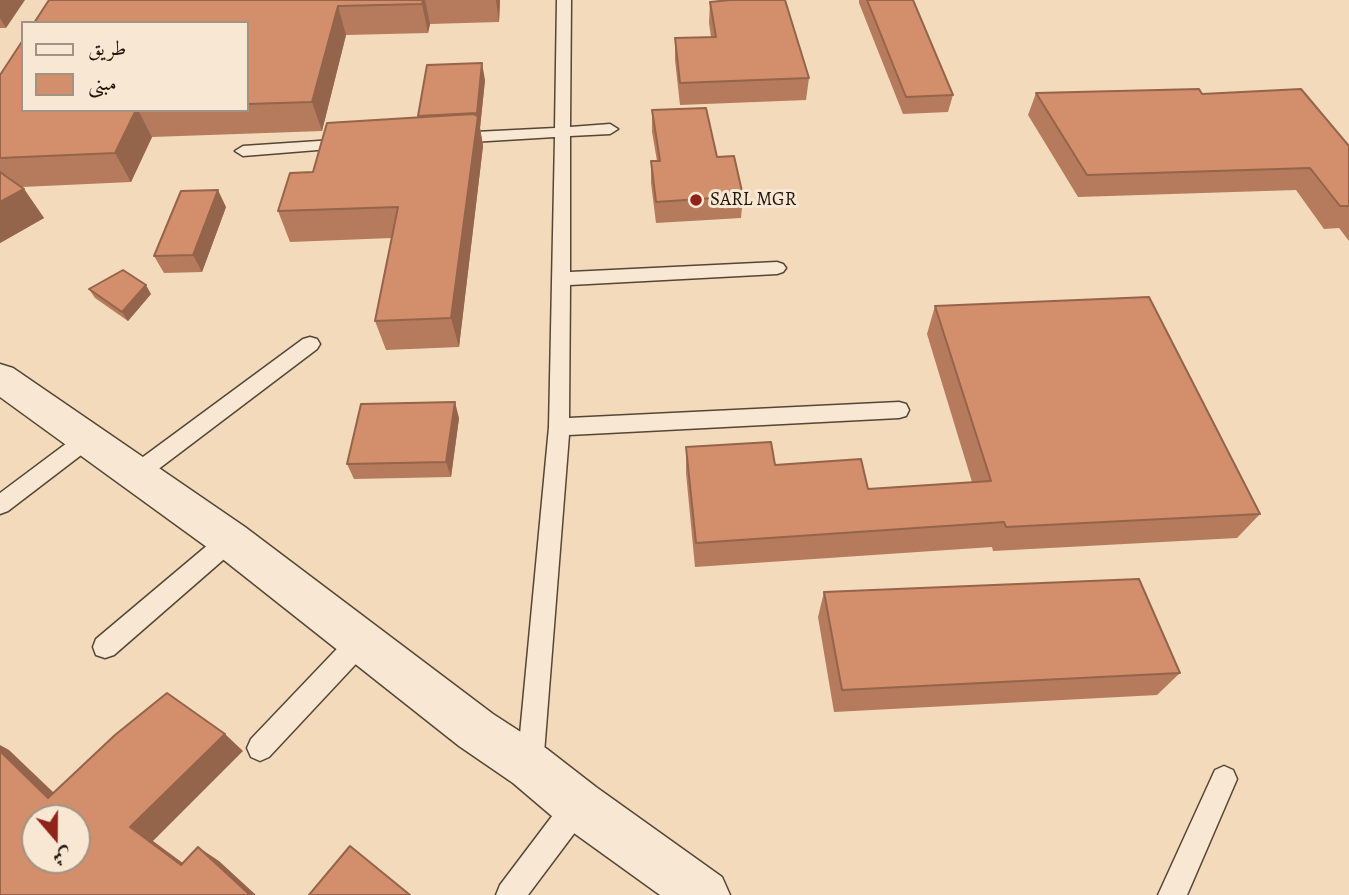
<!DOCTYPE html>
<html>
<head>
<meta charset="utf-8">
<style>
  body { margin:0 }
  #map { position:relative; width:1349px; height:895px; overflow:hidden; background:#f2dabb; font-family:Alegreya,Amiri,serif }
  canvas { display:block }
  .legend { position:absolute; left:21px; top:21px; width:228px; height:91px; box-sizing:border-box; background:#f7e7d3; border:2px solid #a19383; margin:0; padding:9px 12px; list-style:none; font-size:21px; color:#21140a }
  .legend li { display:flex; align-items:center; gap:14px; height:35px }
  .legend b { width:35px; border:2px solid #a19383 }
  .north { position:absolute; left:21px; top:804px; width:70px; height:70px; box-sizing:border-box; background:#f7e7d3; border:2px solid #a19383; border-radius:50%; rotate:160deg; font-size:19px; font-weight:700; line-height:28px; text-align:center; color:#21140a }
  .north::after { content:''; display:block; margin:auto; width:24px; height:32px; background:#8f2418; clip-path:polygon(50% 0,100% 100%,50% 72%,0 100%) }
</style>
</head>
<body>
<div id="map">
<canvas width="1349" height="895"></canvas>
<ul class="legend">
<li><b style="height:9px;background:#f7e7d3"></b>طريق</li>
<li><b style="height:19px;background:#d38f6b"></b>مبنى</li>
</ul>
<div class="north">ش</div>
</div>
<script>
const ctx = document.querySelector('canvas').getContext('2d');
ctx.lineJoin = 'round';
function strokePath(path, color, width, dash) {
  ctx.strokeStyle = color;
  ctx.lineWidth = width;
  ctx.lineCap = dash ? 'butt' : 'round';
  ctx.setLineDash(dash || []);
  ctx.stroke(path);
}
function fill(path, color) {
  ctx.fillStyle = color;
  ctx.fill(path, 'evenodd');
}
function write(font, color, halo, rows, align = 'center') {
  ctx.font = font + ' Alegreya,serif';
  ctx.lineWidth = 6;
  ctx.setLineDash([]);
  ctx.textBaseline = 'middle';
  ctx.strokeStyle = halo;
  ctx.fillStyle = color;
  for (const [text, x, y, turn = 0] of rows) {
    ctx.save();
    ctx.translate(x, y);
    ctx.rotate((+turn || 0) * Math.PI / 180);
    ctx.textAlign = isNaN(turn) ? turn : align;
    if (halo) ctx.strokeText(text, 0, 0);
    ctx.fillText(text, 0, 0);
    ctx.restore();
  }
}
const lane = new Path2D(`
  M 557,0 L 571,0 L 570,127 L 610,124 L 618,129 L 610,134 L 570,136 L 570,272 L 777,262 L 783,264 L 786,268 L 783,272 L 777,274 L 570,285 L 569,418 L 899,402 L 906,404 L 909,410 L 906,416 L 899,418 L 569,435 L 543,766 L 539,775 L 530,779 L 521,775 L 517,766 L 549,427 L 555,137 L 455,143 L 447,138 L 455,133 L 555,128 Z
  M 349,139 L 357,144 L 355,147 L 243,156 L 235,151 L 243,146 Z
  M 310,337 L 317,339 L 320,344 L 317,349 L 144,480 L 136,483 L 128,480 L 125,474 L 128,468 L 303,339 Z
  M 86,432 L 93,434 L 96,440 L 93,446 L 8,511 L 0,514 L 0,493 L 79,434 Z
  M 230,530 L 238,533 L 241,540 L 238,547 L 114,655 L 105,658 L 96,655 L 93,647 L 96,639 L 222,533 Z
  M 360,631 L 369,634 L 372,642 L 369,650 L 269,757 L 260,761 L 251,757 L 247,748 L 251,739 L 351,634 Z
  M 1224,766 L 1233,770 L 1237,779 L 1187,895 L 1158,895 L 1215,770 Z
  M 578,791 L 588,795 L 592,805 L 588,815 L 528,895 L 496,895 L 500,885 L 568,795 Z`);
const street = new Path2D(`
  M 0,364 L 13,368 L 245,527 L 493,714 L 547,749 L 596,787 L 722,877 L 730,895 L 660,895 L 560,823 L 513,783 L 459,746 L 215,553 L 0,397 Z`);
const wall = new Path2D(`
  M 0,0 L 6,28 L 0,28 Z
  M 49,0 L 500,0 L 499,22 L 430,24 L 428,33 L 346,35 L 322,131 L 152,137 L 131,182 L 22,187 L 24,189 L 44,218 L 0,243 L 0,75 L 23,110 L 247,110 L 247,23 Z
  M 727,0 L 785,0 L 809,78 L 806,100 L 680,105 L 675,60 L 675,38 L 711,37 L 709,23 L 710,2 Z
  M 859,0 L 913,0 L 953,95 L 948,112 L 903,114 L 859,3 Z
  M 485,80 L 480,128 L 483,146 L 459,347 L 386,350 L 375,321 L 392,238 L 290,242 L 278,211 L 313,172 L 418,117 L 418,116 Z
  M 1036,93 L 1202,94 L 1349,146 L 1349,241 L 1339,228 L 1324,229 L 1296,190 L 1078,197 L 1028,115 Z
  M 652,110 L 717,157 L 743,196 L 741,218 L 656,223 L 651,183 L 651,161 L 657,161 L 652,132 Z
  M 226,207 L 202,272 L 164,273 L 154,256 Z
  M 89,289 L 151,294 L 128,321 L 95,298 Z
  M 935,306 L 1260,514 L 1237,538 L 993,551 L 992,547 L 695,567 L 686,473 L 686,447 L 775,465 L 868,489 L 972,482 L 927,334 Z
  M 459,418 L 451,477 L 354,479 L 347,464 Z
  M 824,592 L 1180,673 L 1157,695 L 834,712 L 818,617 Z`);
const shadedWall = new Path2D(`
  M 0,0 L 25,0 L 6,28 L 0,18 Z
  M 423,0 L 425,0 L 430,24 L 428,33 L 422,4 Z
  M 496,0 L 500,0 L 499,22 Z
  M 338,6 L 346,35 L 322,131 L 312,102 Z
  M 482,63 L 485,80 L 480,128 L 483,146 L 459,347 L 451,318 L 477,117 L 477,113 Z
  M 136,110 L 138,110 L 152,137 L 131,182 L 115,153 Z
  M 24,189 L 44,218 L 0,243 L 0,202 Z
  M 218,190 L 226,207 L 202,272 L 193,255 Z
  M 146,285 L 151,294 L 128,321 L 122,312 Z
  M 455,402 L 459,418 L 451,477 L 446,462 Z
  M 225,734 L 243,751 L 153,841 L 203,878 L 181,865 L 130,827 Z
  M 0,745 L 9,750 L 75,813 L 48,798 L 0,751 Z
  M 198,847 L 219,861 L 256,895 L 250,895 Z`);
const building = new Path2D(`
  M 49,0 L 423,0 L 422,4 L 338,6 L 312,102 L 247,104 L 247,23 L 34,23 Z
  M 730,0 L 785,0 L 809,78 L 680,83 L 675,38 L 716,37 L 710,2 Z
  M 867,0 L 913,0 L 953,95 L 906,97 Z
  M 23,40 L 23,110 L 136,110 L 115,153 L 0,158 L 0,75 Z
  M 482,63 L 477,113 L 418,116 L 427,65 Z
  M 1199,89 L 1202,94 L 1301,89 L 1349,146 L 1349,206 L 1340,206 L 1310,168 L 1087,175 L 1036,93 Z
  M 706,108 L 717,157 L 734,156 L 743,196 L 656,202 L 651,161 L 660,161 L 652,110 Z
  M 473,114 L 478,116 L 451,318 L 375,321 L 398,207 L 278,211 L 290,173 L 313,172 L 327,123 Z
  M 0,172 L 24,189 L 0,202 Z
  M 218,190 L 193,255 L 154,256 L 181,191 Z
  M 123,270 L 146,285 L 122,312 L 89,289 Z
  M 1149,297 L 1260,514 L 1006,527 L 1004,522 L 696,543 L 686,447 L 771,442 L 775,465 L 861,459 L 868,489 L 991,481 L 935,306 Z
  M 455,402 L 446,462 L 347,464 L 361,404 Z
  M 1139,579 L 1180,673 L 842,690 L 824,592 Z
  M 167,693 L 225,734 L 130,827 L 181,865 L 198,847 L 250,895 L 0,895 L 0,751 L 48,798 L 115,735 ZM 35,818 L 77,818 L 77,860 L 35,860 Z
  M 350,846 L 410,895 L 309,895 Z`);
const markers = [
  [696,200,7,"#8f2418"]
];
const poiNames = [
  ["SARL MGR",710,200]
];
strokePath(lane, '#554636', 3);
strokePath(street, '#554636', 3);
fill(lane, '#f7e7d3');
fill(street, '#f7e7d3');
fill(wall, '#b57b5c');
fill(shadedWall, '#94644b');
fill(building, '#d38f6b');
strokePath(building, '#94644b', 2);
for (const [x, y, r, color] of markers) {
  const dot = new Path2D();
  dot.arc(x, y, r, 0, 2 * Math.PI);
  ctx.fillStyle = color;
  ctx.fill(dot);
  strokePath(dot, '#f7e7d3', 2.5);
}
write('19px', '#21140a', '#f7e7d3', poiNames, 'left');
</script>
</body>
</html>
